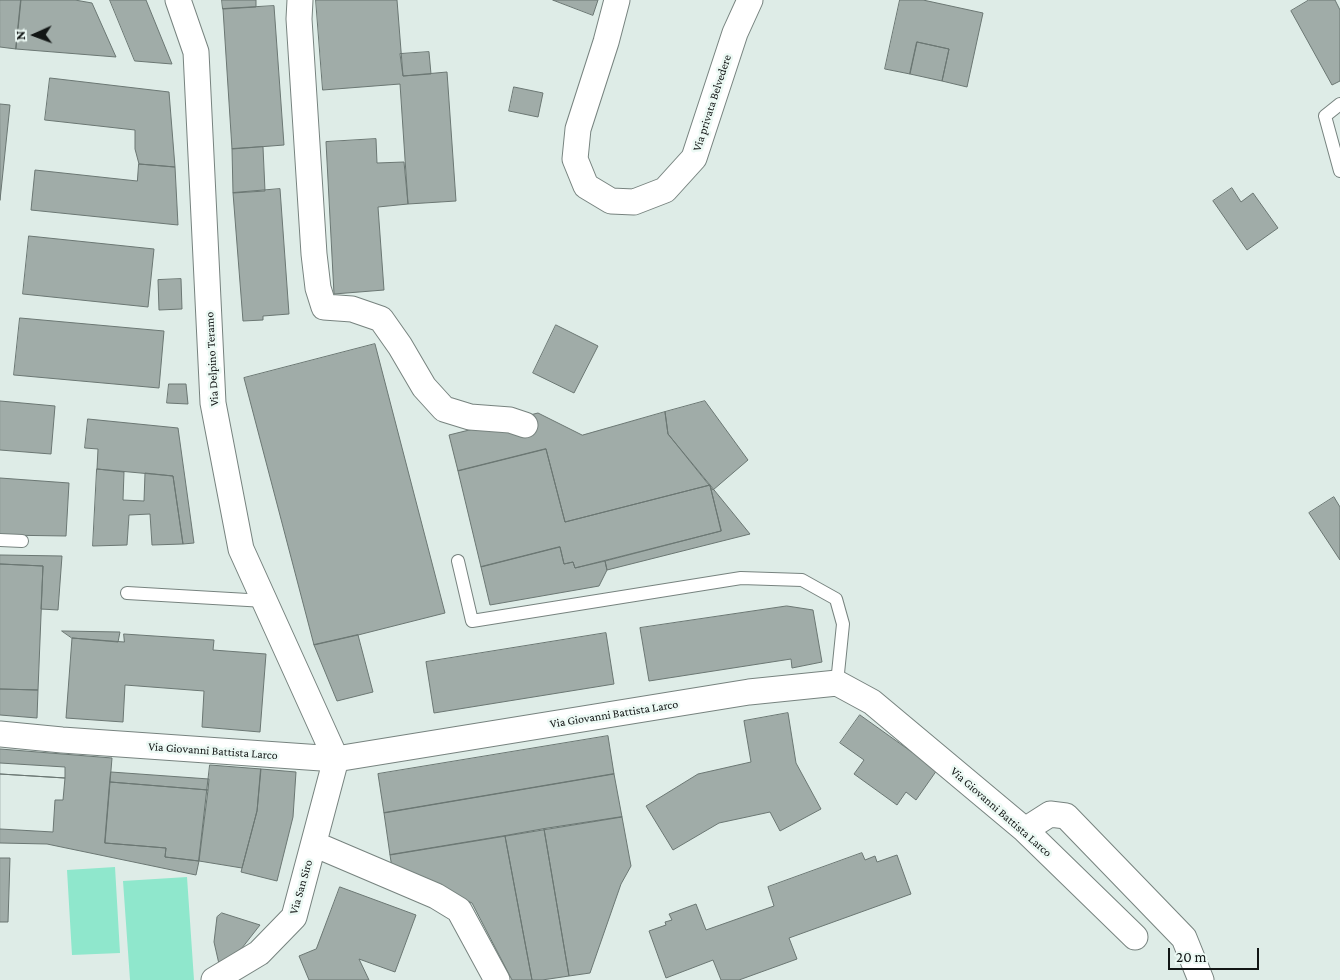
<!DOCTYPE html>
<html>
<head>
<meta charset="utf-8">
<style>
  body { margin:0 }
  #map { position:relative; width:1340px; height:980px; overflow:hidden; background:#deece7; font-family:"Crimson Pro",serif }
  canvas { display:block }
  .north { position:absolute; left:10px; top:10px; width:50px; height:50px; -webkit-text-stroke:4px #ecf9f4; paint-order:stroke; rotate:268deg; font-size:14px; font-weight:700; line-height:20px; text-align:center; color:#121615 }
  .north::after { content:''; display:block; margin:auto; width:18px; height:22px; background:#121615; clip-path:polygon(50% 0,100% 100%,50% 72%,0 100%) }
  .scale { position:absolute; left:1168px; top:948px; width:91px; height:22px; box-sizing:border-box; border:2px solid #121615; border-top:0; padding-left:6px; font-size:15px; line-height:18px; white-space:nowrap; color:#121615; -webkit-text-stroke:4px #ecf9f4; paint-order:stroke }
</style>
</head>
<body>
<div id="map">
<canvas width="1340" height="980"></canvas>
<div class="north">N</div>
<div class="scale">20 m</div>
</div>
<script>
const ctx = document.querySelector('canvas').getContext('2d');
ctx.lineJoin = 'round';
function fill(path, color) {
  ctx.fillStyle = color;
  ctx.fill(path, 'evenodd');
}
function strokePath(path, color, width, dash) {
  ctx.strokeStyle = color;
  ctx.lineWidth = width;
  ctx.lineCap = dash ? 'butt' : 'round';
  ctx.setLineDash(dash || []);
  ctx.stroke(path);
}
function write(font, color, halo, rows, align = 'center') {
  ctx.font = font + ' "Crimson Pro",serif';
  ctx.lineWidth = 5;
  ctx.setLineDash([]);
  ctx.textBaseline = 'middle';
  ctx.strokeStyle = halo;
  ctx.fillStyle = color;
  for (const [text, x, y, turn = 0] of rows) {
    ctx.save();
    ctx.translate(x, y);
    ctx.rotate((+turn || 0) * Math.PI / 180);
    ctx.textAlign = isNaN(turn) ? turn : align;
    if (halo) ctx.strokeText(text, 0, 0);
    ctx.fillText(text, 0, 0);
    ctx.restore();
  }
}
const green = new Path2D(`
  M 115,867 L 120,953 L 72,955 L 67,870 Z
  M 187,877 L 194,980 L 130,980 L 123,881 Z`);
const building = new Path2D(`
  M 0,0 L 21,0 L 16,49 L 0,47 Z
  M 21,0 L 75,0 L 92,3 L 116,57 L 16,49 Z
  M 110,0 L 146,0 L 172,64 L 135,61 Z
  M 222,0 L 256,0 L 256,7 L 223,9 Z
  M 316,0 L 397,0 L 403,76 L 447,72 L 456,201 L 408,204 L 400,84 L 323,90 Z
  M 553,0 L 598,0 L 593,15 Z
  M 900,0 L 923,0 L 983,13 L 967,87 L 942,81 L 949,49 L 917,42 L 910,74 L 885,69 Z
  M 1309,0 L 1335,0 L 1340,10 L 1340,81 L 1332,85 L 1291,11 Z
  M 274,6 L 284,145 L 232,149 L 223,9 Z
  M 917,42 L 949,49 L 942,81 L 910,74 Z
  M 429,52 L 431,74 L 403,76 L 400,54 Z
  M 50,78 L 169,92 L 175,167 L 139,164 L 135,149 L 135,130 L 45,120 Z
  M 514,87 L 543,93 L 538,117 L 509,111 Z
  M 0,104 L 10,105 L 0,200 Z
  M 376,139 L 377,163 L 404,162 L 408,204 L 378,207 L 384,290 L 334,294 L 326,142 Z
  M 263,147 L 265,191 L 233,193 L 232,149 Z
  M 139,164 L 175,167 L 178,225 L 31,210 L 35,170 L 137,181 Z
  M 1232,188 L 1241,202 L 1253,193 L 1278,228 L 1247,250 L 1213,201 Z
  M 280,189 L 289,314 L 263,316 L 263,320 L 243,321 L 233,193 Z
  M 29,236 L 154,249 L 148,307 L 23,294 Z
  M 181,279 L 182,309 L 159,310 L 158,280 Z
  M 20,318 L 164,331 L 159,388 L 14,375 Z
  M 556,325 L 598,346 L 574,393 L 533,373 Z
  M 375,344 L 445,613 L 358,635 L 314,645 L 244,378 Z
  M 169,384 L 186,384 L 188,404 L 167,403 Z
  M 0,401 L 55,406 L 51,454 L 0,450 Z
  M 705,401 L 748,460 L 713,490 L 668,434 L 665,412 Z
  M 665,412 L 668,434 L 710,485 L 565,522 L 546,449 L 458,471 L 449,435 L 538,413 L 582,435 Z
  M 88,419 L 178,428 L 194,543 L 183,544 L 173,476 L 97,469 L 98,449 L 85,448 Z
  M 546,449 L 565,522 L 710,485 L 721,531 L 575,568 L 573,562 L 564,564 L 560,547 L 481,567 L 458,471 Z
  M 97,469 L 124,472 L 123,500 L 144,501 L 145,473 L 173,476 L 183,544 L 152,545 L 150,514 L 129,515 L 127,545 L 93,546 Z
  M 0,478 L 69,483 L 66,536 L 0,535 Z
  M 710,485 L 750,534 L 607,570 L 605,561 L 721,531 Z
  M 1334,497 L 1340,507 L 1340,560 L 1309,513 Z
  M 560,547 L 564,564 L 573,562 L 575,568 L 605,561 L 607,570 L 599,586 L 490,605 L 481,567 Z
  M 0,555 L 62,556 L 58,610 L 41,609 L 43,566 L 0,564 Z
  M 0,564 L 43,566 L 38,690 L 0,689 Z
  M 787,606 L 813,610 L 822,662 L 792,668 L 791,659 L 649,681 L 640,628 Z
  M 62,631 L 120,632 L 118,642 L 72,638 Z
  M 606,633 L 614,684 L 434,713 L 426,662 Z
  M 124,634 L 214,640 L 213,650 L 266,654 L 260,732 L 202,727 L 204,691 L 125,685 L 123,722 L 66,718 L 72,638 L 124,642 Z
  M 358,635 L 373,692 L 337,701 L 314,645 Z
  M 0,689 L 38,690 L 37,718 L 0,715 Z
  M 788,713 L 796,763 L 821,809 L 780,831 L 770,812 L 719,823 L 673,850 L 646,806 L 698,774 L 751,762 L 744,721 Z
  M 860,715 L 937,770 L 916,800 L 906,792 L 897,805 L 854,774 L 864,760 L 840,743 Z
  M 608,736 L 614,774 L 384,813 L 378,774 Z
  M 0,749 L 112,758 L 105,843 L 166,848 L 165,857 L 199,861 L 196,875 L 47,844 L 0,843 Z
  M 0,763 L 65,767 L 65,778 L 0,774 Z
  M 210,765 L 261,769 L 257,811 L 242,868 L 199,861 Z
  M 261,769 L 296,772 L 293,817 L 277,881 L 241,872 L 257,811 Z
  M 111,772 L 209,779 L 208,790 L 110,782 Z
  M 0,774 L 65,778 L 63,800 L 55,800 L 53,832 L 0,829 Z
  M 614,774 L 622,817 L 390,855 L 384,813 Z
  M 110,782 L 208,790 L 199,861 L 165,857 L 166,848 L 105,843 Z
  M 622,817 L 631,866 L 621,884 L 590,973 L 569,976 L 544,829 Z
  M 544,829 L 569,976 L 542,980 L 532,980 L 505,836 Z
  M 505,836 L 532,980 L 512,980 L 472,903 L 392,868 L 390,855 Z
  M 862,853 L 865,860 L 875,856 L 877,862 L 897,855 L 911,894 L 789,938 L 797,959 L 739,980 L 721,980 L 713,960 L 666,978 L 649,931 L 666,925 L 665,922 L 672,920 L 669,914 L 696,904 L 706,930 L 774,906 L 768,887 Z
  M 0,858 L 10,858 L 8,922 L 0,922 Z
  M 340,887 L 416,915 L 395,972 L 359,959 L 369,980 L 309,980 L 299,956 L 316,949 Z
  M 222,913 L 260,925 L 242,948 L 219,964 L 214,942 L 217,917 Z`);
const lane = new Path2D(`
  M 1340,104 L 1325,116 L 1340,171
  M 0,540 L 22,541
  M 458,561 L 472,621 L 741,578 L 802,580 L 836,599 L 843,624 L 837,683
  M 127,593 L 265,601`);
const street = new Path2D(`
  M 178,0 L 196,52 L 213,403 L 241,549 L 336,759 L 294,917 L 259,953 L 214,980
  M 300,0 L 299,19 L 314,254 L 318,288 L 324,307 L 352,309 L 381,319 L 400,346 L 424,387 L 444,409 L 470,417 L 510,420 L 525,425
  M 617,0 L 606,42 L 578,129 L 575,159 L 586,186 L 611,201 L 634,202 L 665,190 L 694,158 L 735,33 L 750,0
  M 0,734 L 62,740 L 336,759 L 749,692 L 837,683 L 872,702 L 1025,830 L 1135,937
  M 1025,830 L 1050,814 L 1066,816 L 1184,938 L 1201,980
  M 314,844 L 436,896 L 459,910 L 497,980`);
const streetNames = [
  ["Via privata Belvedere",712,103,-72],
  ["Via Delpino Teramo",212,359,-93],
  ["Via Giovanni Battista Larco",614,714,-9],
  ["Via Giovanni Battista Larco",213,751,4],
  ["Via Giovanni Battista Larco",1001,812,41],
  ["Via San Siro",301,887,-74]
];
fill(green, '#8fe7cc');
fill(building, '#a0aca8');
strokePath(building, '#6b7773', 1);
strokePath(lane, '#77837f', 14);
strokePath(street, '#77837f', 27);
strokePath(lane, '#fff', 12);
strokePath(street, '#fff', 25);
write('12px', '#121615', '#ecf9f4', streetNames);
</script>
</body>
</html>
